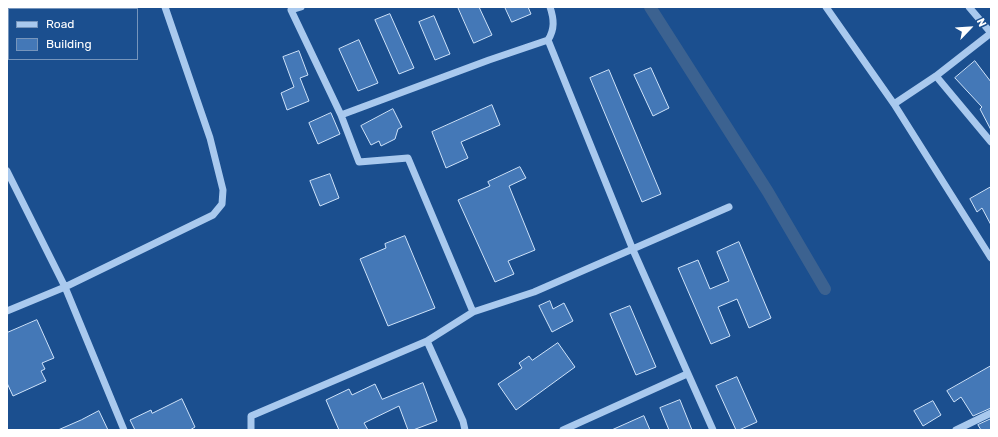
<!DOCTYPE html>
<html>
<head>
<meta charset="utf-8">
<style>
  body { margin:0 }
  #map { position:relative; width:998px; height:437px; overflow:hidden; background:#1b4f8f; font-family:Rubik,sans-serif }
  canvas { display:block }
  .frame { position:absolute; inset:0; border:8px solid #fff; pointer-events:none }
  .legend { position:absolute; left:8px; top:8px; width:130px; height:52px; box-sizing:border-box; background:#1b4f8f; border:1px solid #7695bc; margin:0; padding:5px 7px; list-style:none; font-size:12px; color:#fff }
  .legend li { display:flex; align-items:center; gap:8px; height:20px }
  .legend b { width:20px; border:1px solid #7695bc }
  .north { position:absolute; left:950px; top:8px; width:40px; height:40px; -webkit-text-stroke:3px #1b4f8f; paint-order:stroke; rotate:65deg; font-size:11px; font-weight:700; line-height:16px; text-align:center; color:#fff }
  .north::after { content:''; display:block; margin:auto; width:14px; height:18px; background:#fff; clip-path:polygon(50% 0,100% 100%,50% 72%,0 100%) }
</style>
</head>
<body>
<div id="map">
<canvas width="998" height="437"></canvas>
<div class="frame"></div>
<ul class="legend">
<li><b style="height:5px;background:#a9c9ee"></b>Road</li>
<li><b style="height:11px;background:#4478b7"></b>Building</li>
</ul>
<div class="north">N</div>
</div>
<script>
const ctx = document.querySelector('canvas').getContext('2d');
ctx.lineJoin = 'round';
function strokePath(path, color, width, dash) {
  ctx.strokeStyle = color;
  ctx.lineWidth = width;
  ctx.lineCap = dash ? 'butt' : 'round';
  ctx.setLineDash(dash || []);
  ctx.stroke(path);
}
function fill(path, color) {
  ctx.fillStyle = color;
  ctx.fill(path, 'evenodd');
}
const canal = new Path2D(`
  M 650,7 L 768,192 L 825,289`);
const building = new Path2D(`
  M 458,7 L 479,7 L 492,35 L 474,43 Z
  M 505,7 L 528,7 L 531,14 L 512,22 Z
  M 390,14 L 414,68 L 399,74 L 375,20 Z
  M 434,16 L 450,54 L 435,60 L 419,22 Z
  M 359,40 L 378,83 L 358,91 L 339,49 Z
  M 299,51 L 308,75 L 300,78 L 309,101 L 287,110 L 281,93 L 294,87 L 283,57 Z
  M 975,61 L 991,82 L 991,130 L 980,109 L 982,107 L 955,78 Z
  M 651,68 L 669,108 L 653,116 L 634,75 Z
  M 609,70 L 661,194 L 642,202 L 590,78 Z
  M 492,105 L 500,125 L 461,142 L 468,158 L 446,168 L 432,132 Z
  M 393,109 L 402,127 L 398,129 L 395,139 L 381,146 L 379,141 L 371,145 L 361,126 Z
  M 331,113 L 340,134 L 318,144 L 309,123 Z
  M 520,167 L 526,178 L 509,186 L 535,250 L 508,261 L 514,274 L 495,282 L 458,200 L 490,186 L 488,182 Z
  M 330,174 L 339,198 L 320,206 L 310,181 Z
  M 991,187 L 991,225 L 982,208 L 977,212 L 970,199 Z
  M 405,236 L 435,308 L 388,326 L 360,259 L 386,248 L 385,244 Z
  M 739,242 L 771,318 L 749,328 L 737,299 L 718,307 L 730,336 L 711,344 L 678,268 L 698,260 L 710,289 L 729,281 L 717,252 Z
  M 550,301 L 553,309 L 564,303 L 573,321 L 552,332 L 539,306 Z
  M 630,306 L 656,367 L 636,375 L 610,314 Z
  M 37,320 L 54,358 L 42,363 L 45,369 L 41,371 L 46,381 L 13,396 L 7,383 L 7,333 Z
  M 558,343 L 575,367 L 516,410 L 498,384 L 522,368 L 519,363 L 529,356 L 532,360 Z
  M 991,366 L 991,408 L 973,416 L 961,397 L 954,402 L 947,391 Z
  M 737,377 L 757,422 L 739,430 L 736,430 L 716,386 Z
  M 423,383 L 437,421 L 413,430 L 408,430 L 399,406 L 364,423 L 368,430 L 339,430 L 326,400 L 349,389 L 352,395 L 375,384 L 382,399 Z
  M 182,399 L 195,427 L 190,430 L 135,430 L 130,420 L 151,410 L 152,413 Z
  M 680,400 L 692,430 L 669,430 L 660,408 Z
  M 933,401 L 941,415 L 923,426 L 914,411 Z
  M 99,411 L 108,430 L 58,430 L 81,420 Z
  M 644,416 L 650,430 L 612,430 Z
  M 991,419 L 991,430 L 981,430 L 978,425 Z`);
const minor = new Path2D(`
  M 301,7 L 291,10 L 341,115 L 359,162 L 408,158 L 473,312
  M 826,7 L 894,104 L 991,258
  M 969,7 L 991,33
  M 548,40 L 633,250 L 713,430
  M 936,76 L 991,142
  M 894,104 L 936,76 L 991,33
  M 341,115 L 489,60 L 548,40 C 555,29 554,19 550,7
  M 7,171 L 65,287 L 124,430
  M 7,311 L 65,287 L 213,215 L 222,204 L 223,190 L 210,138 L 165,7
  M 427,341 L 463,421 L 465,430
  M 251,430 L 251,416 L 427,341 L 473,312 L 534,292 L 729,207
  M 563,430 L 687,374
  M 956,430 L 991,413`);
strokePath(canal, '#3c6290', 12);
fill(building, '#4478b7');
strokePath(building, '#cfe3fa', 1);
strokePath(minor, '#a9c9ee', 7);
</script>
</body>
</html>
